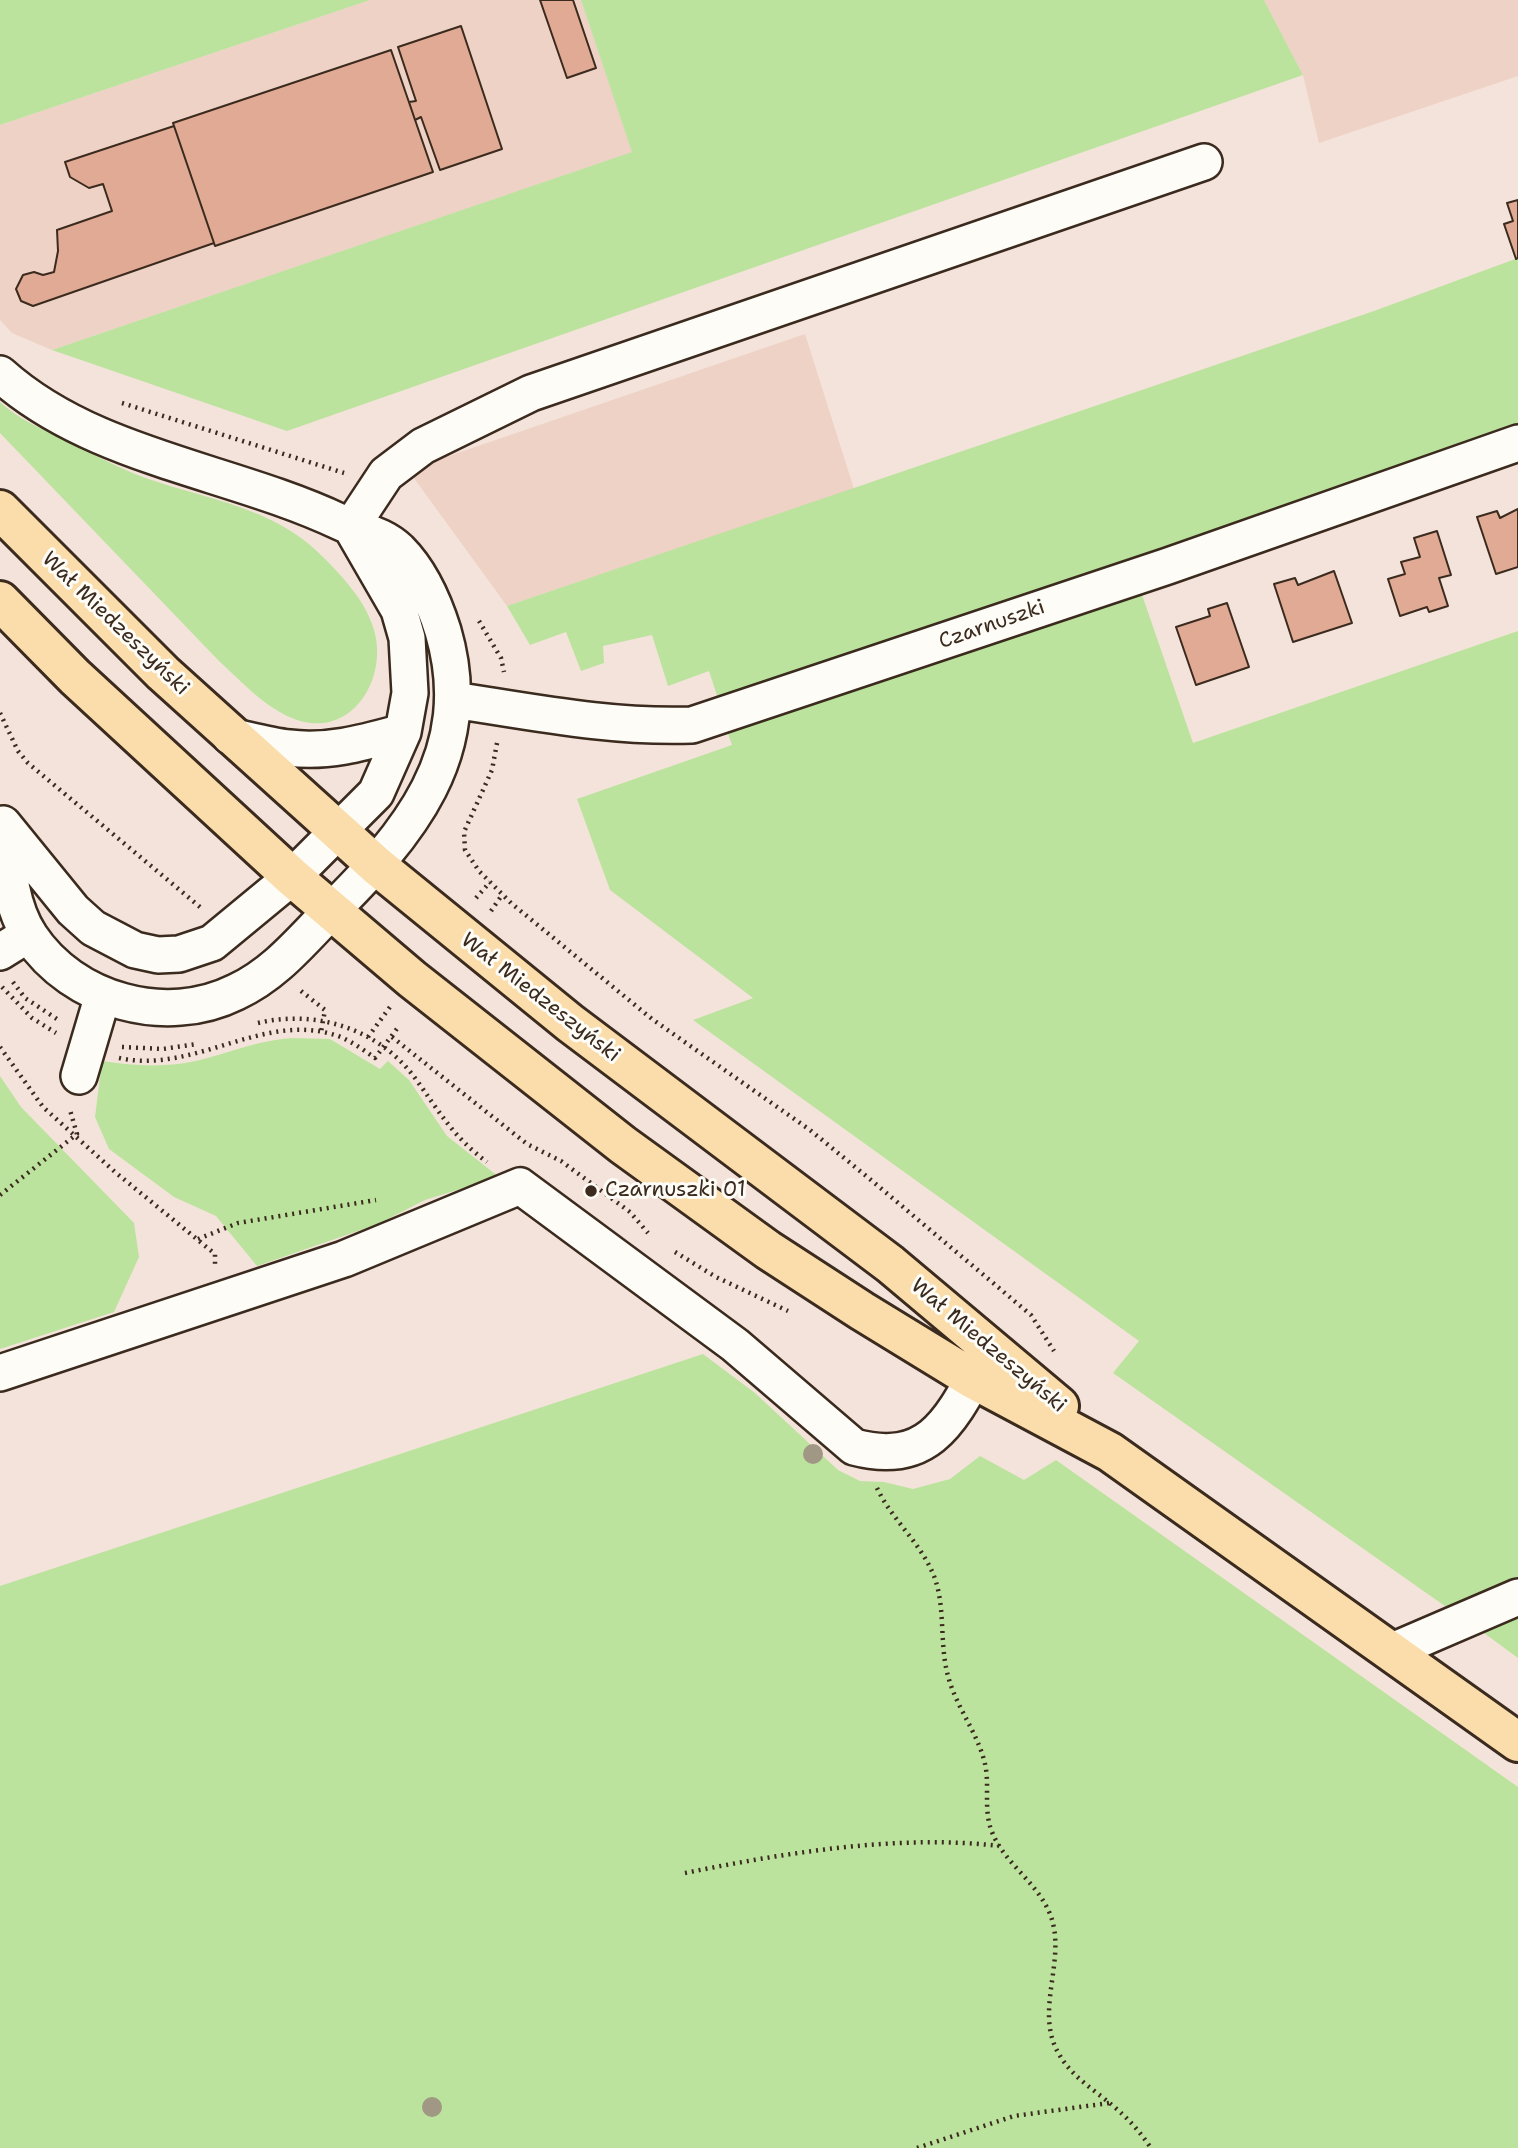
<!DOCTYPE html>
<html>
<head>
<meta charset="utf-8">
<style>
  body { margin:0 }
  canvas { display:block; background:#f4e3da }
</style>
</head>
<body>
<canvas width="1518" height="2148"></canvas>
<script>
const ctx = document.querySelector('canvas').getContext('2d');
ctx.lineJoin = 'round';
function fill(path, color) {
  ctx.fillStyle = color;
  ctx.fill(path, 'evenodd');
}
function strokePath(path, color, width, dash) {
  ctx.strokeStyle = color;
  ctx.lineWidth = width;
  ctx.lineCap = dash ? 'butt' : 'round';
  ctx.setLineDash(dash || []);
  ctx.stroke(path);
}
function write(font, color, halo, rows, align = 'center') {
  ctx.font = font + ' "Shantell Sans",sans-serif';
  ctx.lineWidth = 6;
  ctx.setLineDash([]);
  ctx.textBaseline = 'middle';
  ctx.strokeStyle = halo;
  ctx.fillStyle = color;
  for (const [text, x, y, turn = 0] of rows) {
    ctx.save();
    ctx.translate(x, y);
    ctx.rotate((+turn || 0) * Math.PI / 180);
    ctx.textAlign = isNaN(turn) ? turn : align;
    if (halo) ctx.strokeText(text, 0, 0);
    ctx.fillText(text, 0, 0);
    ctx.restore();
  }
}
const built = new Path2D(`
  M 370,0 L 581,0 L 633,152 L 52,350 L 12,333 L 0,320 L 0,125 Z
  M 1264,0 L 1518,0 L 1518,76 L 1319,143 L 1303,75 Z
  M 805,334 L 854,489 L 507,606 L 408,470 Z`);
const green = new Path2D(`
  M 0,0 L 370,0 L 0,125 Z
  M 581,0 L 1264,0 L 1303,75 L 287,431 L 52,350 L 632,152 Z
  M 1518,258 L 1518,428 L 720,705 L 709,671 L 668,686 L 652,635 L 603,646 L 604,663 L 581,671 L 566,632 L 530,645 L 507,606 L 1374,311 Z
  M 0,402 C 18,419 42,429 64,439 C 87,451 111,464 135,474 C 199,499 271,504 322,556 C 341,575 363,598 372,624 C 391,673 355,739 297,720 C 266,709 242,682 218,660 L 0,433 Z
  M 1139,586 L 1193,743 L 1518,631 L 1518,1584 L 1452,1611 L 1113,1373 L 1139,1341 L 693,1020 L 753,998 L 610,890 L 577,799 L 732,745 L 727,731 Z
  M 292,1038 L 330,1039 L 380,1069 L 388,1061 L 409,1080 L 447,1136 L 499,1177 L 425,1200 L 378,1224 L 257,1266 L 216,1216 L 174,1197 L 109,1149 L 95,1117 L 102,1061 C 135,1066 167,1068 200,1060 C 232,1052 259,1040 292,1038 Z
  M 0,1076 L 21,1107 L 134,1223 L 139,1257 L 114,1312 L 0,1349 Z
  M 703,1354 L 755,1393 L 838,1470 L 860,1481 L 884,1482 L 913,1489 L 950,1479 L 980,1456 L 1024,1480 L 1056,1460 L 1518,1787 L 1518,2148 L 0,2148 L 0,1586 Z
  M 1518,1612 L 1518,1658 L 1484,1633 Z`);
const building = new Path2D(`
  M 540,0 L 573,0 L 596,68 L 567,78 Z
  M 461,26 L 502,149 L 440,170 L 421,117 L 415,120 L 409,102 L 416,101 L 398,47 Z
  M 391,50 L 433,172 L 215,246 L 173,123 Z
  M 174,126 L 214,243 L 33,306 L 21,301 L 16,289 L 23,275 L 34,272 L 43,275 L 54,272 L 58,251 L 57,230 L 112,211 L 103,184 L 89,188 L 70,177 L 65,162 Z
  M 1518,200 L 1518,258 L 1516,259 L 1504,224 L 1513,221 L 1507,203 Z
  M 1518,509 L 1518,567 L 1496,574 L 1477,517 L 1497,511 L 1500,518 Z
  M 1437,531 L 1451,575 L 1439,578 L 1448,606 L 1429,612 L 1427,607 L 1400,616 L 1388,579 L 1405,574 L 1401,562 L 1420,557 L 1414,538 Z
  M 1334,571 L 1352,623 L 1293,642 L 1274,584 L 1295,578 L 1298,585 Z
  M 1227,603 L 1249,667 L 1196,685 L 1176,627 L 1210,616 L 1208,609 Z`);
const path = new Path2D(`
  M 122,403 L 344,473
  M 479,621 L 501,658 L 504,672
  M 0,713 L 18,751 L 28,763 L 200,907
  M 497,743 L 492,770 L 464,832 L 465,850 L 479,871 L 511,903 L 652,1019 L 810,1130 L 871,1180 L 1031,1315 L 1054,1351
  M 476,898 L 490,882
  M 491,911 L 502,895
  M 13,982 L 25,998 L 60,1021
  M 2,987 L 32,1018 L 56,1033
  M 301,991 L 325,1010 L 321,1032
  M 258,1023 C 316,1009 379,1029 415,1078 C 439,1111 453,1137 487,1162
  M 368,1037 L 390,1007
  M 392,1037 L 527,1144 L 561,1161 L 630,1212 L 648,1233
  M 0,1047 L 43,1107 L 115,1172 L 215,1254 L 215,1266
  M 122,1047 L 163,1049 L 197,1044
  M 119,1058 C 196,1075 268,1007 343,1038 C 354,1043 365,1051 375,1058 L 399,1026
  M 0,1195 L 77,1134 L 70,1110
  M 198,1239 L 238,1223 L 376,1200
  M 675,1252 L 716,1277 L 788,1311
  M 877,1488 C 892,1520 921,1543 934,1576 C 946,1608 939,1643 948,1676 C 956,1707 978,1733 985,1764 C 990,1786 983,1810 992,1832 C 1004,1863 1037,1882 1050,1914 C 1068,1959 1033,2011 1059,2054 C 1071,2076 1093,2089 1112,2105 C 1128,2118 1140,2132 1151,2148
  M 685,1873 C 784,1853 899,1834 999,1846
  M 917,2148 L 1014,2116 L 1109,2103`);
const minor = new Path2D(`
  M 0,374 C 92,457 230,470 340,522 C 361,532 381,533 399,550 C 421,572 434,602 443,631 C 479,753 408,835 327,915 C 299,944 273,975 236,992 C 166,1027 73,1001 30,936 C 9,904 8,864 5,827
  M 351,527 L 386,474 L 423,446 L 531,393 L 1204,162
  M 454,700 C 533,712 612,728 692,725 L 1168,566 L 1518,443
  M 230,736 C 249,740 270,746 289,748 C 329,753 366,742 403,732
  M 3,824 L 73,910 L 93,928 L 135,950 L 158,955 L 179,954 L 212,943 L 292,877 L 376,793 L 403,732 L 410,693 L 407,638 L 399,610 L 351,527
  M 0,952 L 29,934
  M 79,1076 L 103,995
  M 0,1373 L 344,1259 L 520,1186 L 735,1345 L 854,1447 C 933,1468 953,1415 986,1356
  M 1390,1652 L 1518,1597`);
const major = new Path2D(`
  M 0,510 L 163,673 L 377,866 L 570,1023 L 890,1264 L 1059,1406
  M 0,601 L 75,677 L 292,877 L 412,979 L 623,1145 L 768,1250 L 862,1311 L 973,1379 L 1110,1452 L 1518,1742`);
const trees = [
  [813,1454],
  [432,2107]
];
const markers = [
  [591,1191,7,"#3b2a1e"]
];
const streetNames = [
  ["Wał Miedzeszyński",115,624,44],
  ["Czarnuszki",992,625,-19],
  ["Wał Miedzeszyński",540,998,38],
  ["Wał Miedzeszyński",988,1346,40]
];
const poiNames = [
  ["Czarnuszki 01",605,1191]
];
fill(built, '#eed2c5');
fill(green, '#bce39e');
fill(building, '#e0aa95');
strokePath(building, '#3b2a1e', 2);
strokePath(minor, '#3b2a1e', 40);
strokePath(major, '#3b2a1e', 44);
strokePath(path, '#3b2a1e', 4.5, [2, 5]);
strokePath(minor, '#fdfcf7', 35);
strokePath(major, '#faddab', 38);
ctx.fillStyle = '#a09784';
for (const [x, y] of trees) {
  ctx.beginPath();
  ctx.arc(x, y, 10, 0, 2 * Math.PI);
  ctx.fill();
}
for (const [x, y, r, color] of markers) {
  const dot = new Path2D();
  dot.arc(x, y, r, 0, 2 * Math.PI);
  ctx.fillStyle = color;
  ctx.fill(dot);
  strokePath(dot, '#fdfcf7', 2.5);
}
write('21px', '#3b2a1e', '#fdfcf7', streetNames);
write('21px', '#3b2a1e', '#fdfcf7', poiNames, 'left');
</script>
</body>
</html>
